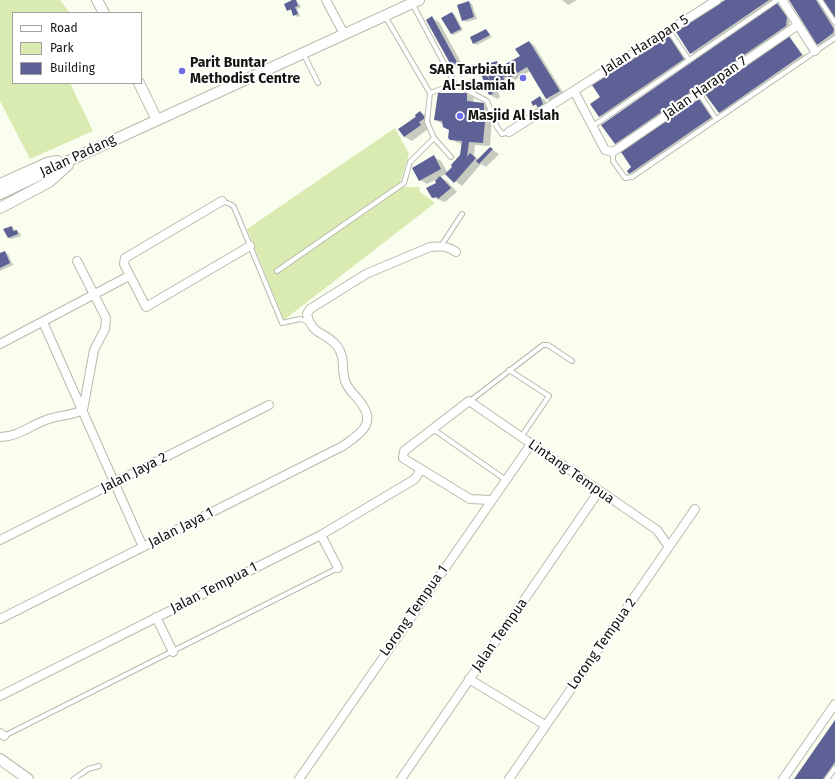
<!DOCTYPE html>
<html>
<head>
<meta charset="utf-8">
<style>
  body { margin:0 }
  #map { position:relative; width:835px; height:779px; overflow:hidden; background:#f9feef; font-family:"Fira Sans",sans-serif }
  canvas { display:block }
  .legend { position:absolute; left:12px; top:12px; width:130px; height:72px; box-sizing:border-box; background:#fff; border:1px solid #a1a19f; margin:0; padding:5px 7px; list-style:none; font-size:12px; color:#141510 }
  .legend li { display:flex; align-items:center; gap:8px; height:20px }
  .legend b { width:20px; border:1px solid #a1a19f }
</style>
</head>
<body>
<div id="map">
<canvas width="835" height="779"></canvas>
<ul class="legend">
<li><b style="height:5px;background:#fff"></b>Road</li>
<li><b style="height:11px;background:#daebb1"></b>Park</li>
<li><b style="height:11px;background:#5e6196"></b>Building</li>
</ul>
</div>
<script>
const ctx = document.querySelector('canvas').getContext('2d');
ctx.lineJoin = 'round';
function fill(path, color) {
  ctx.fillStyle = color;
  ctx.fill(path, 'evenodd');
}
function strokePath(path, color, width, dash) {
  ctx.strokeStyle = color;
  ctx.lineWidth = width;
  ctx.lineCap = dash ? 'butt' : 'round';
  ctx.setLineDash(dash || []);
  ctx.stroke(path);
}
function write(font, color, halo, rows, align = 'center') {
  ctx.font = font + ' "Fira Sans",sans-serif';
  ctx.lineWidth = 4;
  ctx.setLineDash([]);
  ctx.textBaseline = 'middle';
  ctx.strokeStyle = halo;
  ctx.fillStyle = color;
  for (const [text, x, y, turn = 0] of rows) {
    ctx.save();
    ctx.translate(x, y);
    ctx.rotate((+turn || 0) * Math.PI / 180);
    ctx.textAlign = isNaN(turn) ? turn : align;
    if (halo) ctx.strokeText(text, 0, 0);
    ctx.fillText(text, 0, 0);
    ctx.restore();
  }
}
const green = new Path2D(`
  M 2,0 L 60,0 L 70,13 L 13,13 L 13,83 L 70,83 L 93,131 L 30,159 L 0,101 L 0,1 Z
  M 395,128 L 409,154 L 400,183 L 404,187 L 419,187 L 420,192 L 435,203 L 284,320 L 247,229 Z`);
const shadow = new Path2D(`
  M 296,0 L 301,7 L 297,9 L 300,16 L 297,17 L 292,11 L 288,10 Z
  M 562,0 L 577,0 L 568,5 Z
  M 726,0 L 775,0 L 694,55 L 691,53 L 677,32 Z
  M 790,0 L 817,0 L 835,29 L 835,36 L 821,46 L 818,44 Z
  M 469,2 L 472,4 L 477,19 L 466,22 L 463,20 Z
  M 778,4 L 790,19 L 789,27 L 619,145 L 615,143 Z
  M 452,13 L 455,15 L 463,30 L 454,35 L 451,34 Z
  M 432,18 L 439,22 L 464,68 L 460,70 L 453,66 Z
  M 486,30 L 492,37 L 477,45 L 473,43 Z
  M 669,37 L 672,39 L 686,61 L 603,118 L 600,116 L 602,97 Z
  M 789,37 L 805,57 L 723,114 L 720,113 Z
  M 529,42 L 534,45 L 564,94 L 552,102 L 547,99 L 530,71 L 515,80 L 512,78 L 507,80 L 508,83 L 496,87 L 500,97 L 497,99 L 490,95 L 485,73 L 488,75 L 497,62 L 502,65 L 505,73 L 521,56 Z
  M 439,94 L 467,94 L 474,98 L 473,103 L 484,104 L 491,108 L 490,115 L 492,116 L 490,146 L 475,145 L 474,156 L 479,160 L 490,148 L 499,154 L 486,167 L 481,164 L 462,186 L 446,174 L 440,177 L 447,181 L 457,192 L 445,202 L 432,197 L 438,183 L 435,180 L 427,184 L 420,180 L 434,157 L 441,161 L 448,173 L 461,156 L 463,144 L 458,143 L 451,139 L 450,130 L 443,124 L 435,120 Z
  M 540,97 L 545,100 L 548,107 L 544,110 L 534,105 Z
  M 700,100 L 715,119 L 633,175 L 630,173 Z
  M 420,112 L 427,116 L 431,122 L 425,126 L 428,129 L 412,141 L 405,137 L 400,129 Z
  M 11,227 L 20,233 L 21,236 L 11,239 L 8,237 Z
  M 4,252 L 8,254 L 13,265 L 0,271 L 0,254 Z
  M 835,722 L 835,768 L 827,779 L 795,779 Z`);
const building = new Path2D(`
  M 292,0 L 296,0 L 298,6 L 295,7 L 298,14 L 293,16 L 291,9 L 287,11 L 284,4 Z
  M 725,0 L 769,0 L 690,54 L 676,32 Z
  M 789,0 L 816,0 L 834,29 L 833,33 L 817,45 Z
  M 823,0 L 835,0 L 835,18 Z
  M 469,1 L 474,17 L 462,21 L 457,5 Z
  M 777,3 L 787,17 L 786,26 L 615,144 L 601,125 Z
  M 452,12 L 461,29 L 451,34 L 441,18 Z
  M 432,16 L 458,64 L 452,67 L 426,20 Z
  M 486,29 L 490,35 L 473,44 L 470,37 Z
  M 669,36 L 684,59 L 599,117 L 590,104 L 600,97 L 592,85 Z
  M 789,36 L 802,55 L 719,113 L 705,94 Z
  M 529,41 L 560,91 L 546,99 L 527,67 L 509,78 L 508,76 L 503,77 L 504,80 L 490,85 L 493,94 L 489,95 L 481,74 L 485,72 L 490,81 L 484,65 L 497,61 L 501,73 L 505,72 L 502,66 L 520,56 L 515,49 Z
  M 438,93 L 467,93 L 467,101 L 484,103 L 484,111 L 486,111 L 483,143 L 469,142 L 467,157 L 470,153 L 476,158 L 454,183 L 445,174 L 452,167 L 451,165 L 460,155 L 462,141 L 450,140 L 448,138 L 449,130 L 443,127 L 442,121 L 434,120 Z
  M 540,96 L 543,104 L 538,108 L 536,104 L 533,106 L 531,102 Z
  M 699,99 L 712,117 L 629,174 L 627,171 L 631,167 L 621,152 Z
  M 420,111 L 425,118 L 419,122 L 421,125 L 404,137 L 398,129 L 416,117 L 415,115 Z
  M 490,147 L 493,149 L 479,164 L 476,161 Z
  M 434,155 L 441,169 L 419,181 L 412,168 Z
  M 440,176 L 451,188 L 438,199 L 437,197 L 432,198 L 426,188 L 436,183 L 435,181 Z
  M 12,226 L 13,231 L 17,230 L 18,234 L 8,238 L 3,229 Z
  M 5,251 L 10,263 L 0,268 L 0,253 Z
  M 835,720 L 835,762 L 823,779 L 794,779 Z`);
const service = new Path2D(`
  M 820,0 L 835,23
  M 412,3 L 455,84
  M 385,16 L 430,93 L 427,122 L 434,138 L 451,157
  M 669,31 L 689,60
  M 303,53 L 318,83
  M 430,93 L 455,84 L 487,101 L 497,127 L 502,134 L 509,132
  M 699,93 L 716,119
  M 593,126 L 777,0
  M 613,152 L 613,161 L 625,178 L 632,177 L 835,38
  M 222,201 L 230,204 L 234,207 L 282,323 L 300,319 L 309,322
  M 441,246 L 462,214
  M 277,271 L 404,183 L 410,162 L 434,138
  M 509,370 L 549,396 L 521,437
  M 470,401 L 543,345 L 548,345 L 572,361
  M 433,429 L 506,480
  M 4,736 L 338,568
  M 74,779 L 88,769 L 99,766
  M 827,779 L 835,768`);
const minor = new Path2D(`
  M 326,0 L 344,34
  M 782,0 L 815,51
  M 574,91 L 605,150 L 613,152 L 798,25
  M 509,132 L 717,0
  M 222,201 L 125,258 L 124,264 L 146,307 L 250,246
  M 43,322 L 143,547
  M 0,344 L 129,276
  M 0,437 C 18,437 31,425 46,420 C 59,415 71,416 83,410 L 94,350 L 105,329 L 106,318 L 77,261
  M 491,500 L 470,499 L 403,458 L 404,451 L 469,401 L 657,530 L 669,547
  M 321,535 L 338,568
  M 0,540 L 269,405
  M 156,617 L 173,652
  M 0,619 L 343,446 C 357,436 376,425 363,406 C 358,397 349,392 345,381 C 341,369 346,358 337,346 C 325,331 312,336 307,314 L 310,309 L 366,274 L 430,247 C 440,246 448,246 456,252
  M 469,679 L 545,725
  M 0,696 L 321,535 L 415,479 L 421,469
  M 0,733 L 4,736
  M 299,779 L 531,444
  M 401,779 L 599,491
  M 509,779 L 695,509
  M 783,779 L 835,704`);
const tertiary = new Path2D(`
  M 97,0 L 104,13
  M 139,83 L 157,120
  M 0,184 L 47,163 L 57,161
  M 0,194 L 79,156 L 419,0
  M 0,208 L 49,182 L 68,165
  M 0,759 L 28,779`);
const markers = [
  [182,71,4,"#6f6de7"],
  [523,78,4,"#6f6de7"],
  [460,116,4,"#6f6de7"]
];
const streetNames = [
  ["Jalan Harapan 5",645,45,-32],
  ["Jalan Harapan 7",705,88,-35],
  ["Jalan Padang",78,156,-25],
  ["Lintang Tempua",571,472,35],
  ["Jalan Jaya 2",134,473,-27],
  ["Jalan Jaya 1",181,528,-27],
  ["Jalan Tempua 1",214,588,-27],
  ["Lorong Tempua 1",414,611,-55],
  ["Jalan Tempua",500,635,-55],
  ["Lorong Tempua 2",602,644,-55]
];
const poiNames = [
  ["Parit Buntar",190,63],
  ["Methodist Centre",190,79],
  ["SAR Tarbiatul",515,70,"right"],
  ["Al-Islamiah",515,86,"right"],
  ["Masjid Al Islah",468,116]
];
fill(green, '#daebb1');
fill(shadow, '#0003');
fill(building, '#5e6196');
strokePath(service, '#b7bbad', 6);
strokePath(minor, '#b7bbad', 10);
strokePath(tertiary, '#b7bbad', 12);
strokePath(service, '#fff', 4);
strokePath(minor, '#fff', 8);
strokePath(tertiary, '#fff', 10);
for (const [x, y, r, color] of markers) {
  const dot = new Path2D();
  dot.arc(x, y, r, 0, 2 * Math.PI);
  ctx.fillStyle = color;
  ctx.fill(dot);
  strokePath(dot, '#fff', 1.5);
}
write('14px', '#141510', '#fff', streetNames);
write('bold 14px', '#141510', '#fff', poiNames, 'left');
</script>
</body>
</html>
